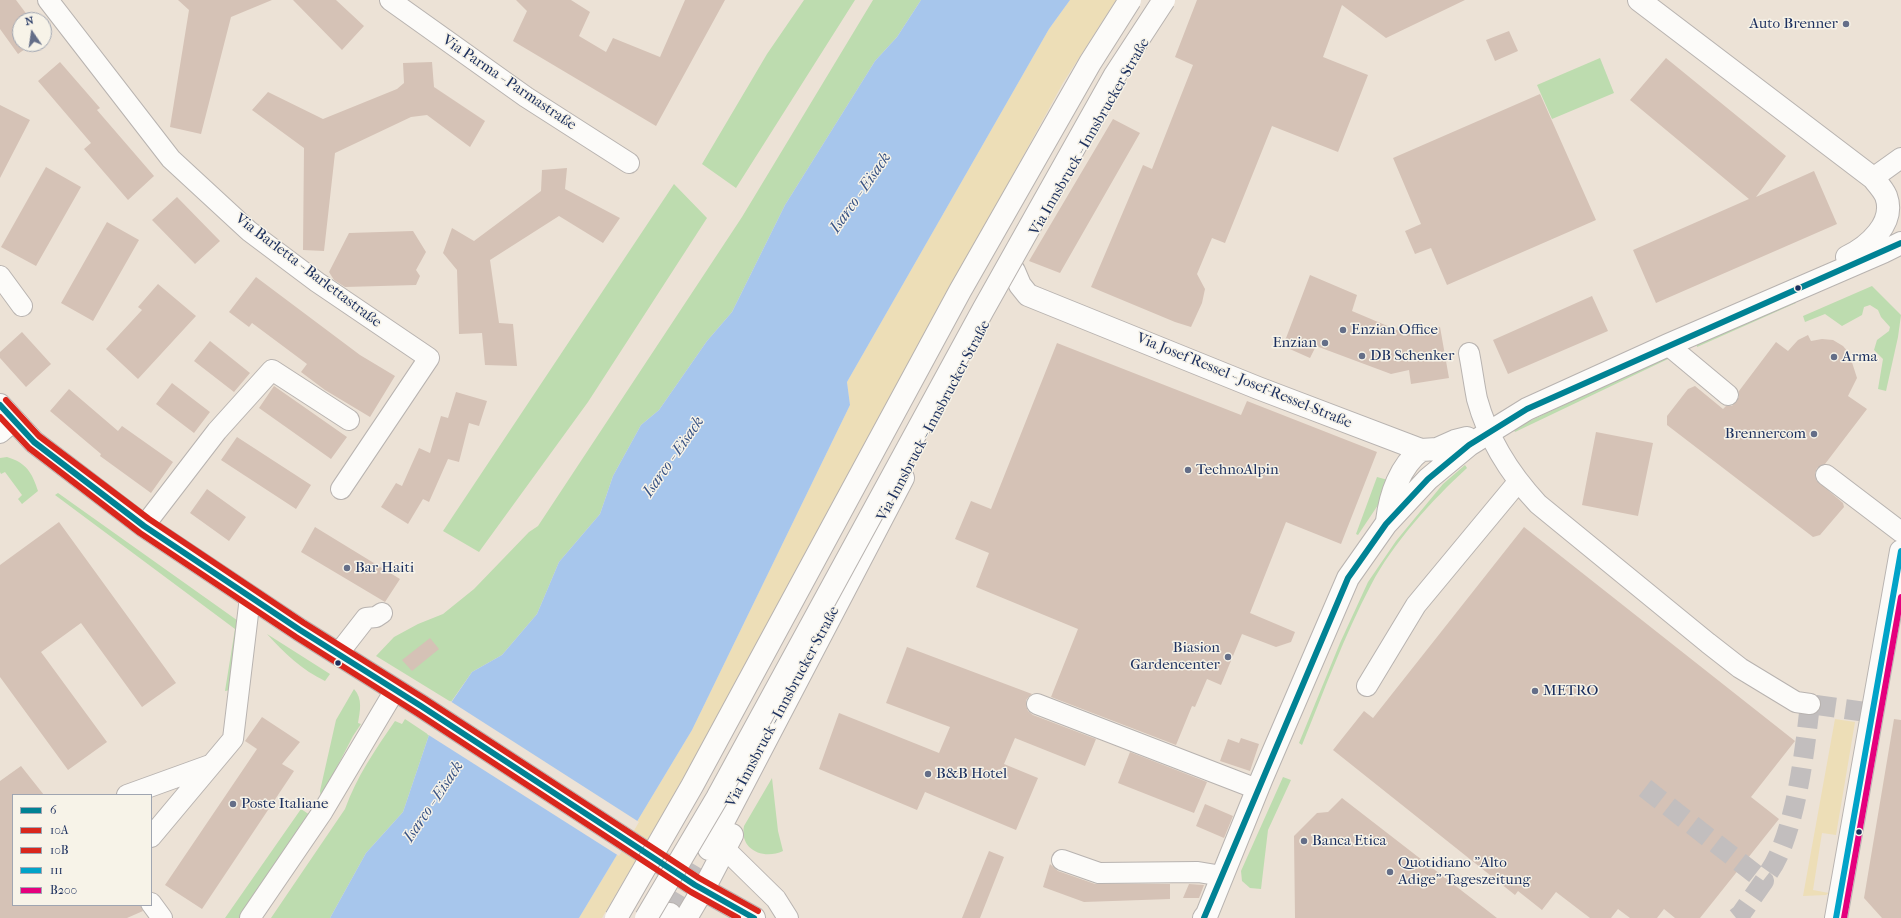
<!DOCTYPE html>
<html>
<head>
<meta charset="utf-8">
<style>
  body { margin:0 }
  #map { position:relative; width:1901px; height:918px; overflow:hidden; background:#ece2d6; font-family:"IM FELL French Canon",serif }
  canvas { display:block }
  .legend { position:absolute; left:12px; top:794px; width:140px; height:112px; box-sizing:border-box; background:#f7f3e8; border:1px solid #9fa5b1; margin:0; padding:5px 7px; list-style:none; font-size:12px; color:#1b2f5e }
  .legend li { display:flex; align-items:center; gap:8px; height:20px }
  .legend b { width:20px; border:1px solid #9fa5b1 }
  .north { position:absolute; left:12px; top:12px; width:40px; height:40px; box-sizing:border-box; background:#f7f3e8; border:1px solid #9fa5b1; border-radius:50%; rotate:347deg; font-size:11px; font-weight:700; line-height:16px; text-align:center; color:#1b2f5e }
  .north::after { content:''; display:block; margin:auto; width:14px; height:18px; background:#646e88; clip-path:polygon(50% 0,100% 100%,50% 72%,0 100%) }
</style>
</head>
<body>
<div id="map">
<canvas width="1901" height="918"></canvas>
<ul class="legend">
<li><b style="height:5px;background:#008294"></b>6</li>
<li><b style="height:5px;background:#d9261c"></b>10A</li>
<li><b style="height:5px;background:#d9261c"></b>10B</li>
<li><b style="height:5px;background:#01a3c8"></b>111</li>
<li><b style="height:5px;background:#e5007d"></b>B200</li>
</ul>
<div class="north">N</div>
</div>
<script>
const ctx = document.querySelector('canvas').getContext('2d');
ctx.lineJoin = 'round';
function fill(path, color) {
  ctx.fillStyle = color;
  ctx.fill(path, 'evenodd');
}
function strokePath(path, color, width, dash) {
  ctx.strokeStyle = color;
  ctx.lineWidth = width;
  ctx.lineCap = dash ? 'butt' : 'round';
  ctx.setLineDash(dash || []);
  ctx.stroke(path);
}
function write(font, color, halo, rows, align = 'center') {
  ctx.font = font + ' "IM FELL French Canon",serif';
  ctx.lineWidth = 3;
  ctx.setLineDash([]);
  ctx.textBaseline = 'middle';
  ctx.strokeStyle = halo;
  ctx.fillStyle = color;
  for (const [text, x, y, turn = 0] of rows) {
    ctx.save();
    ctx.translate(x, y);
    ctx.rotate((+turn || 0) * Math.PI / 180);
    ctx.textAlign = isNaN(turn) ? turn : align;
    if (halo) ctx.strokeText(text, 0, 0);
    ctx.fillText(text, 0, 0);
    ctx.restore();
  }
}
const green = new Path2D(`
  M 804,0 L 855,0 L 736,188 L 702,164 L 767,54 Z
  M 873,0 L 921,0 L 897,37 L 875,61 L 785,205 L 732,312 L 707,341 L 659,410 L 641,425 L 613,476 L 600,514 L 559,562 L 537,614 L 502,655 L 472,672 L 451,702 L 376,656 L 394,637 L 418,624 L 443,614 L 474,589 L 529,532 L 538,526 L 742,217 Z
  M 1600,58 L 1614,93 L 1552,119 L 1537,85 Z
  M 674,184 L 707,218 L 588,402 L 479,552 L 443,531 Z
  M 1872,286 L 1901,315 L 1898,337 L 1886,391 L 1878,389 L 1883,359 L 1874,350 L 1877,340 L 1889,331 L 1890,327 L 1881,317 L 1878,310 L 1870,305 L 1864,307 L 1862,315 L 1842,326 L 1825,314 L 1805,322 L 1803,316 Z
  M 1795,300 L 1796,303 L 1697,347 L 1696,343 Z
  M 1667,356 L 1668,359 L 1515,432 L 1513,429 Z
  M 7,457 C 27,463 32,473 38,491 L 22,504 L 18,499 L 22,495 L 5,472 L 1,474 L 0,472 L 0,458 Z
  M 1465,465 L 1467,468 C 1432,500 1393,543 1371,585 C 1344,636 1324,691 1302,745 L 1299,743 L 1340,643 L 1368,582 L 1396,541 L 1443,484 Z
  M 1377,477 L 1388,480 L 1384,496 L 1358,535 L 1356,534 Z
  M 58,493 L 241,623 L 231,690 L 225,691 L 235,629 L 55,495 Z
  M 267,634 L 330,674 L 325,681 C 302,670 284,653 267,634 Z
  M 354,689 C 363,699 360,711 358,723 L 361,724 L 353,736 L 321,798 L 320,791 L 336,720 Z
  M 405,719 L 429,735 L 403,812 L 366,853 L 330,918 L 271,918 L 345,809 C 357,776 375,750 395,721 L 402,724 Z
  M 1283,777 L 1291,780 L 1268,830 L 1261,889 L 1250,888 L 1242,881 L 1241,871 Z
  M 772,778 L 778,831 L 783,851 C 764,860 739,850 744,826 Z
  M 301,809 L 310,815 L 240,918 L 225,918 Z`);
const sand = new Path2D(`
  M 1070,0 L 1116,0 L 1063,83 L 682,781 L 602,918 L 579,918 L 692,730 L 850,405 L 847,382 L 1049,29 Z
  M 1835,719 L 1855,722 L 1836,835 L 1822,833 L 1813,890 L 1829,893 L 1826,895 L 1803,896 Z`);
const water = new Path2D(`
  M 921,0 L 1070,0 L 1049,29 L 847,382 L 850,405 L 692,730 L 579,918 L 330,918 L 366,853 L 403,812 L 429,735 L 472,672 L 502,655 L 537,614 L 559,562 L 600,514 L 613,476 L 641,425 L 659,410 L 707,341 L 732,312 L 785,205 L 875,61 L 897,37 Z`);
const pier = new Path2D(`
  M 450,701 L 639,822 L 619,856 L 427,734 Z`);
const building = new Path2D(`
  M 0,0 L 16,0 L 31,20 L 20,20 L 20,44 L 32,44 L 18,54 L 0,29 Z
  M 178,0 L 272,0 L 231,17 L 201,134 L 170,127 L 189,10 Z
  M 293,0 L 336,0 L 364,26 L 342,50 Z
  M 516,0 L 571,0 L 590,12 L 579,36 L 606,52 L 613,38 L 660,57 L 685,0 L 725,0 L 656,126 L 513,41 L 527,11 Z
  M 1197,0 L 1465,0 L 1386,38 L 1342,5 L 1323,57 L 1368,75 L 1338,152 L 1272,126 L 1225,243 L 1212,238 L 1197,274 L 1205,289 L 1202,303 L 1191,327 L 1175,322 L 1091,287 L 1143,165 L 1152,169 L 1193,65 L 1175,57 Z
  M 1509,31 L 1518,51 L 1495,61 L 1486,40 Z
  M 1666,58 L 1786,156 L 1756,197 L 1814,171 L 1837,224 L 1656,303 L 1633,250 L 1749,199 L 1630,100 Z
  M 60,62 L 100,108 L 97,110 L 154,176 L 128,200 L 84,149 L 91,143 L 38,81 Z
  M 432,62 L 434,87 L 485,121 L 470,147 L 427,115 L 411,117 L 335,153 L 324,251 L 303,250 L 304,148 L 252,110 L 268,92 L 323,119 L 397,89 L 404,83 L 403,63 Z
  M 1540,94 L 1596,220 L 1447,285 L 1431,248 L 1415,254 L 1405,231 L 1421,224 L 1393,158 Z
  M 0,105 L 30,120 L 0,178 Z
  M 1113,119 L 1140,133 L 1060,273 L 1029,261 Z
  M 46,167 L 81,187 L 36,266 L 1,247 Z
  M 567,168 L 565,189 L 620,218 L 603,243 L 559,216 L 490,260 L 499,323 L 513,324 L 517,366 L 485,365 L 482,333 L 459,334 L 457,270 L 443,253 L 452,228 L 474,241 L 541,191 L 542,170 Z
  M 177,197 L 220,241 L 195,264 L 152,220 Z
  M 107,222 L 139,240 L 93,321 L 61,303 Z
  M 413,231 L 426,252 L 416,270 L 420,276 L 416,285 L 345,287 L 334,280 L 329,272 L 349,233 Z
  M 1310,275 L 1357,295 L 1352,311 L 1404,333 L 1440,327 L 1449,378 L 1411,384 L 1409,370 L 1391,374 L 1316,346 L 1310,358 L 1283,346 Z
  M 256,277 L 360,355 L 395,376 L 370,417 L 325,390 L 301,372 L 307,364 L 252,323 L 249,327 L 229,312 Z
  M 158,284 L 196,316 L 138,379 L 106,349 L 142,310 L 138,307 Z
  M 1592,296 L 1608,331 L 1508,374 L 1493,340 Z
  M 22,332 L 51,364 L 26,387 L 0,358 L 0,352 Z
  M 1808,335 L 1811,341 L 1822,339 L 1833,340 L 1843,346 L 1849,353 L 1857,378 L 1848,396 L 1867,409 L 1825,464 L 1817,468 L 1815,474 L 1816,480 L 1843,503 L 1844,507 L 1820,535 L 1813,537 L 1667,425 L 1667,416 L 1688,389 L 1695,386 L 1723,409 L 1726,406 L 1732,406 L 1739,397 L 1739,391 L 1776,342 L 1788,351 L 1798,340 Z
  M 210,341 L 250,373 L 234,392 L 194,361 Z
  M 1057,343 L 1241,415 L 1247,401 L 1377,452 L 1341,544 L 1286,522 L 1250,613 L 1295,632 L 1291,642 L 1276,647 L 1242,634 L 1221,685 L 1207,679 L 1195,707 L 1192,706 L 1176,745 L 1051,697 L 1078,629 L 976,587 L 989,553 L 955,539 L 971,501 L 991,509 Z
  M 172,383 L 210,412 L 194,433 L 156,404 Z
  M 274,386 L 347,437 L 331,459 L 259,408 Z
  M 69,389 L 118,431 L 122,426 L 173,462 L 151,493 L 100,456 L 101,454 L 50,411 Z
  M 456,392 L 487,401 L 479,426 L 469,423 L 459,462 L 448,459 L 429,502 L 423,499 L 408,524 L 381,507 L 396,483 L 402,486 L 419,448 L 430,453 L 441,416 L 448,418 Z
  M 1596,432 L 1653,443 L 1638,516 L 1582,505 Z
  M 237,437 L 311,485 L 296,509 L 221,460 Z
  M 207,489 L 246,517 L 229,541 L 190,513 Z
  M 59,522 L 176,683 L 142,707 L 81,623 L 41,652 L 107,742 L 68,770 L 0,677 L 0,565 Z
  M 315,527 L 400,579 L 385,602 L 301,552 Z
  M 1524,527 L 1795,741 L 1751,797 L 1779,819 L 1700,918 L 1675,918 L 1664,909 L 1657,918 L 1630,918 L 1618,909 L 1611,918 L 1590,918 L 1556,892 L 1542,910 L 1518,891 L 1515,895 L 1333,750 L 1364,711 L 1373,718 Z
  M 430,638 L 439,649 L 412,671 L 402,660 Z
  M 907,647 L 1032,694 L 1026,700 L 1026,705 L 1028,711 L 1033,715 L 1096,739 L 1085,766 L 1015,738 L 1004,764 L 1038,778 L 1016,830 L 925,792 L 917,810 L 819,769 L 839,713 L 939,753 L 950,727 L 886,703 Z
  M 262,717 L 300,742 L 282,764 L 294,771 L 202,909 L 165,885 L 257,749 L 245,741 Z
  M 1894,719 L 1901,720 L 1901,918 L 1882,918 L 1864,898 Z
  M 1241,738 L 1259,744 L 1250,771 L 1220,761 L 1228,739 L 1239,743 Z
  M 1130,752 L 1207,782 L 1194,813 L 1118,783 Z
  M 21,766 L 44,795 L 13,795 L 13,905 L 140,905 L 143,911 L 127,918 L 0,918 L 0,781 Z
  M 1342,798 L 1497,918 L 1295,918 L 1294,836 L 1317,813 L 1328,812 Z
  M 1205,804 L 1233,816 L 1224,838 L 1196,826 Z
  M 989,851 L 1004,857 L 980,918 L 962,918 Z
  M 1050,864 L 1058,871 L 1095,884 L 1170,884 L 1170,899 L 1084,902 L 1043,887 Z
  M 1189,884 L 1204,885 L 1199,898 L 1183,898 Z`);
const minorTunnel = new Path2D(`
  M 1645,788 L 1764,881 L 1741,914 L 1736,918
  M 1769,872 C 1795,835 1805,750 1810,704 L 1873,713`);
const majorTunnel = new Path2D(`
  M 670,914 L 709,849`);
const minor = new Path2D(`
  M 48,0 L 171,159 L 249,231 L 317,282 L 429,358 L 341,489
  M 390,0 L 526,97 L 629,163
  M 1873,178 L 1901,158
  M 0,276 L 22,306
  M 1668,345 L 1728,395
  M 1469,353 C 1472,368 1474,384 1477,399 C 1488,439 1510,474 1538,504 L 1708,643 L 1740,668 L 1796,702 L 1810,704
  M 0,433 L 14,421
  M 1826,475 L 1901,532
  M 144,526 L 217,431 L 272,370 L 349,420
  M 338,654 L 366,618 L 376,617 L 382,613
  M 1367,686 L 1416,605 L 1518,482
  M 1037,704 L 1257,789
  M 127,795 L 210,765
  M 151,837 L 233,739 L 250,597
  M 725,849 L 776,899 L 788,918
  M 1062,860 L 1099,873 L 1198,872 L 1222,876
  M 151,903 L 162,918
  M 250,918 L 323,811 L 395,690`);
const major = new Path2D(`
  M 1639,0 L 1873,178 C 1877,183 1883,189 1886,196 C 1896,223 1868,247 1847,257
  M 1014,271 L 1020,285 L 1028,295 L 1258,388 L 1421,450 L 1437,449 L 1455,441 L 1467,438
  M 0,405 L 34,442 L 144,526 L 300,630 L 421,706 L 695,885 L 754,918
  M 1387,521 C 1390,495 1400,466 1421,450
  M 709,849 L 903,478
  M 667,918 L 670,914
  M 686,918 L 709,879 L 732,835
  M 1204,918 L 1207,914 L 1262,778 L 1348,578 L 1386,524 L 1428,479 L 1469,445 L 1527,409 L 1668,345 L 1883,252 L 1901,243
  M 1836,918 L 1901,551`);
const highwayBridge = new Path2D(`
  M 616,918 L 692,786 L 960,291 L 1090,63 L 1130,0
  M 646,918 L 717,798 L 983,310 L 1115,75 L 1164,0`);
const bus1 = new Path2D(`
  M 0,405 L 34,442 L 144,526 L 300,630 L 421,706 L 695,885 L 754,918
  M 1204,918 L 1348,578 L 1386,524 L 1428,479 L 1469,445 L 1527,409 L 1901,243`);
const bus2 = new Path2D(`
  M 0,417 L 29,448 L 140,533 L 296,637 L 417,713 L 691,892 L 738,918`);
const bus3 = new Path2D(`
  M 6,400 L 39,436 L 149,519 L 304,623 L 425,699 L 699,878 L 758,911`);
const bus4 = new Path2D(`
  M 1836,918 L 1901,551`);
const bus5 = new Path2D(`
  M 1844,918 L 1901,597`);
const markers = [
  [1846,24,4,"#646e88"],
  [1798,288,3.5,"#1b2f5e"],
  [1343,330,4,"#646e88"],
  [1325,343,4,"#646e88"],
  [1362,356,4,"#646e88"],
  [1834,357,4,"#646e88"],
  [1814,434,4,"#646e88"],
  [1188,470,4,"#646e88"],
  [347,568,4,"#646e88"],
  [1228,657,4,"#646e88"],
  [338,663,3.5,"#1b2f5e"],
  [1535,691,4,"#646e88"],
  [928,774,4,"#646e88"],
  [233,804,4,"#646e88"],
  [1859,832,3.5,"#1b2f5e"],
  [1304,841,4,"#646e88"],
  [1390,872,4,"#646e88"]
];
const poiNames = [
  ["Auto Brenner",1838,24,"right"],
  ["Enzian Office",1351,330],
  ["Enzian",1317,343,"right"],
  ["DB Schenker",1370,356],
  ["Arma",1842,357],
  ["Brennercom",1806,434,"right"],
  ["TechnoAlpin",1196,470],
  ["Bar Haiti",355,568],
  ["Biasion",1220,648,"right"],
  ["Gardencenter",1220,665,"right"],
  ["METRO",1543,691],
  ["B&B Hotel",936,774],
  ["Poste Italiane",241,804],
  ["Banca Etica",1312,841],
  ["Quotidiano \"Alto",1398,863],
  ["Adige\" Tageszeitung",1398,880]
];
const streetNames = [
  ["Via Parma - Parmastraße",509,83,34],
  ["Via Innsbruck - Innsbrucker Straße",1090,137,-60],
  ["Via Barletta - Barlettastraße",308,271,37],
  ["Via Josef Ressel - Josef-Ressel-Straße",1244,381,22],
  ["Via Innsbruck - Innsbrucker Straße",934,421,-62],
  ["Via Innsbruck - Innsbrucker Straße",783,707,-62]
];
const waterNames = [
  ["Isarco - Eisack",861,193,-55],
  ["Isarco - Eisack",674,457,-55],
  ["Isarco - Eisack",434,802,-56]
];
fill(green, '#bddcaf');
fill(sand, '#eddeb7');
fill(water, '#a7c6ec');
fill(pier, '#ece2d6');
fill(building, '#d5c2b6');
strokePath(minorTunnel, '#c2bebe', 20, [20, 10]);
strokePath(majorTunnel, '#c2bebe', 22, [22, 11]);
strokePath(minor, '#b8b3b0', 22);
strokePath(major, '#b8b3b0', 24);
strokePath(minor, '#fcfbf9', 20);
strokePath(major, '#fcfbf9', 22);
strokePath(highwayBridge, '#b8b3b0', 24, []);
strokePath(highwayBridge, '#fcfbf9', 22);
strokePath(bus1, '#008294', 6);
strokePath(bus2, '#d9261c', 6);
strokePath(bus3, '#d9261c', 6);
strokePath(bus4, '#01a3c8', 6);
strokePath(bus5, '#e5007d', 6);
for (const [x, y, r, color] of markers) {
  const dot = new Path2D();
  dot.arc(x, y, r, 0, 2 * Math.PI);
  ctx.fillStyle = color;
  ctx.fill(dot);
  strokePath(dot, '#f7f3e8', 1.5);
}
write('15px', '#1b2f5e', '#f7f3e8', poiNames, 'left');
write('15px', '#1b2f5e', '#f7f3e8', streetNames);
write('italic 16px', '#375284', '#f7f3e8', waterNames);
</script>
</body>
</html>
